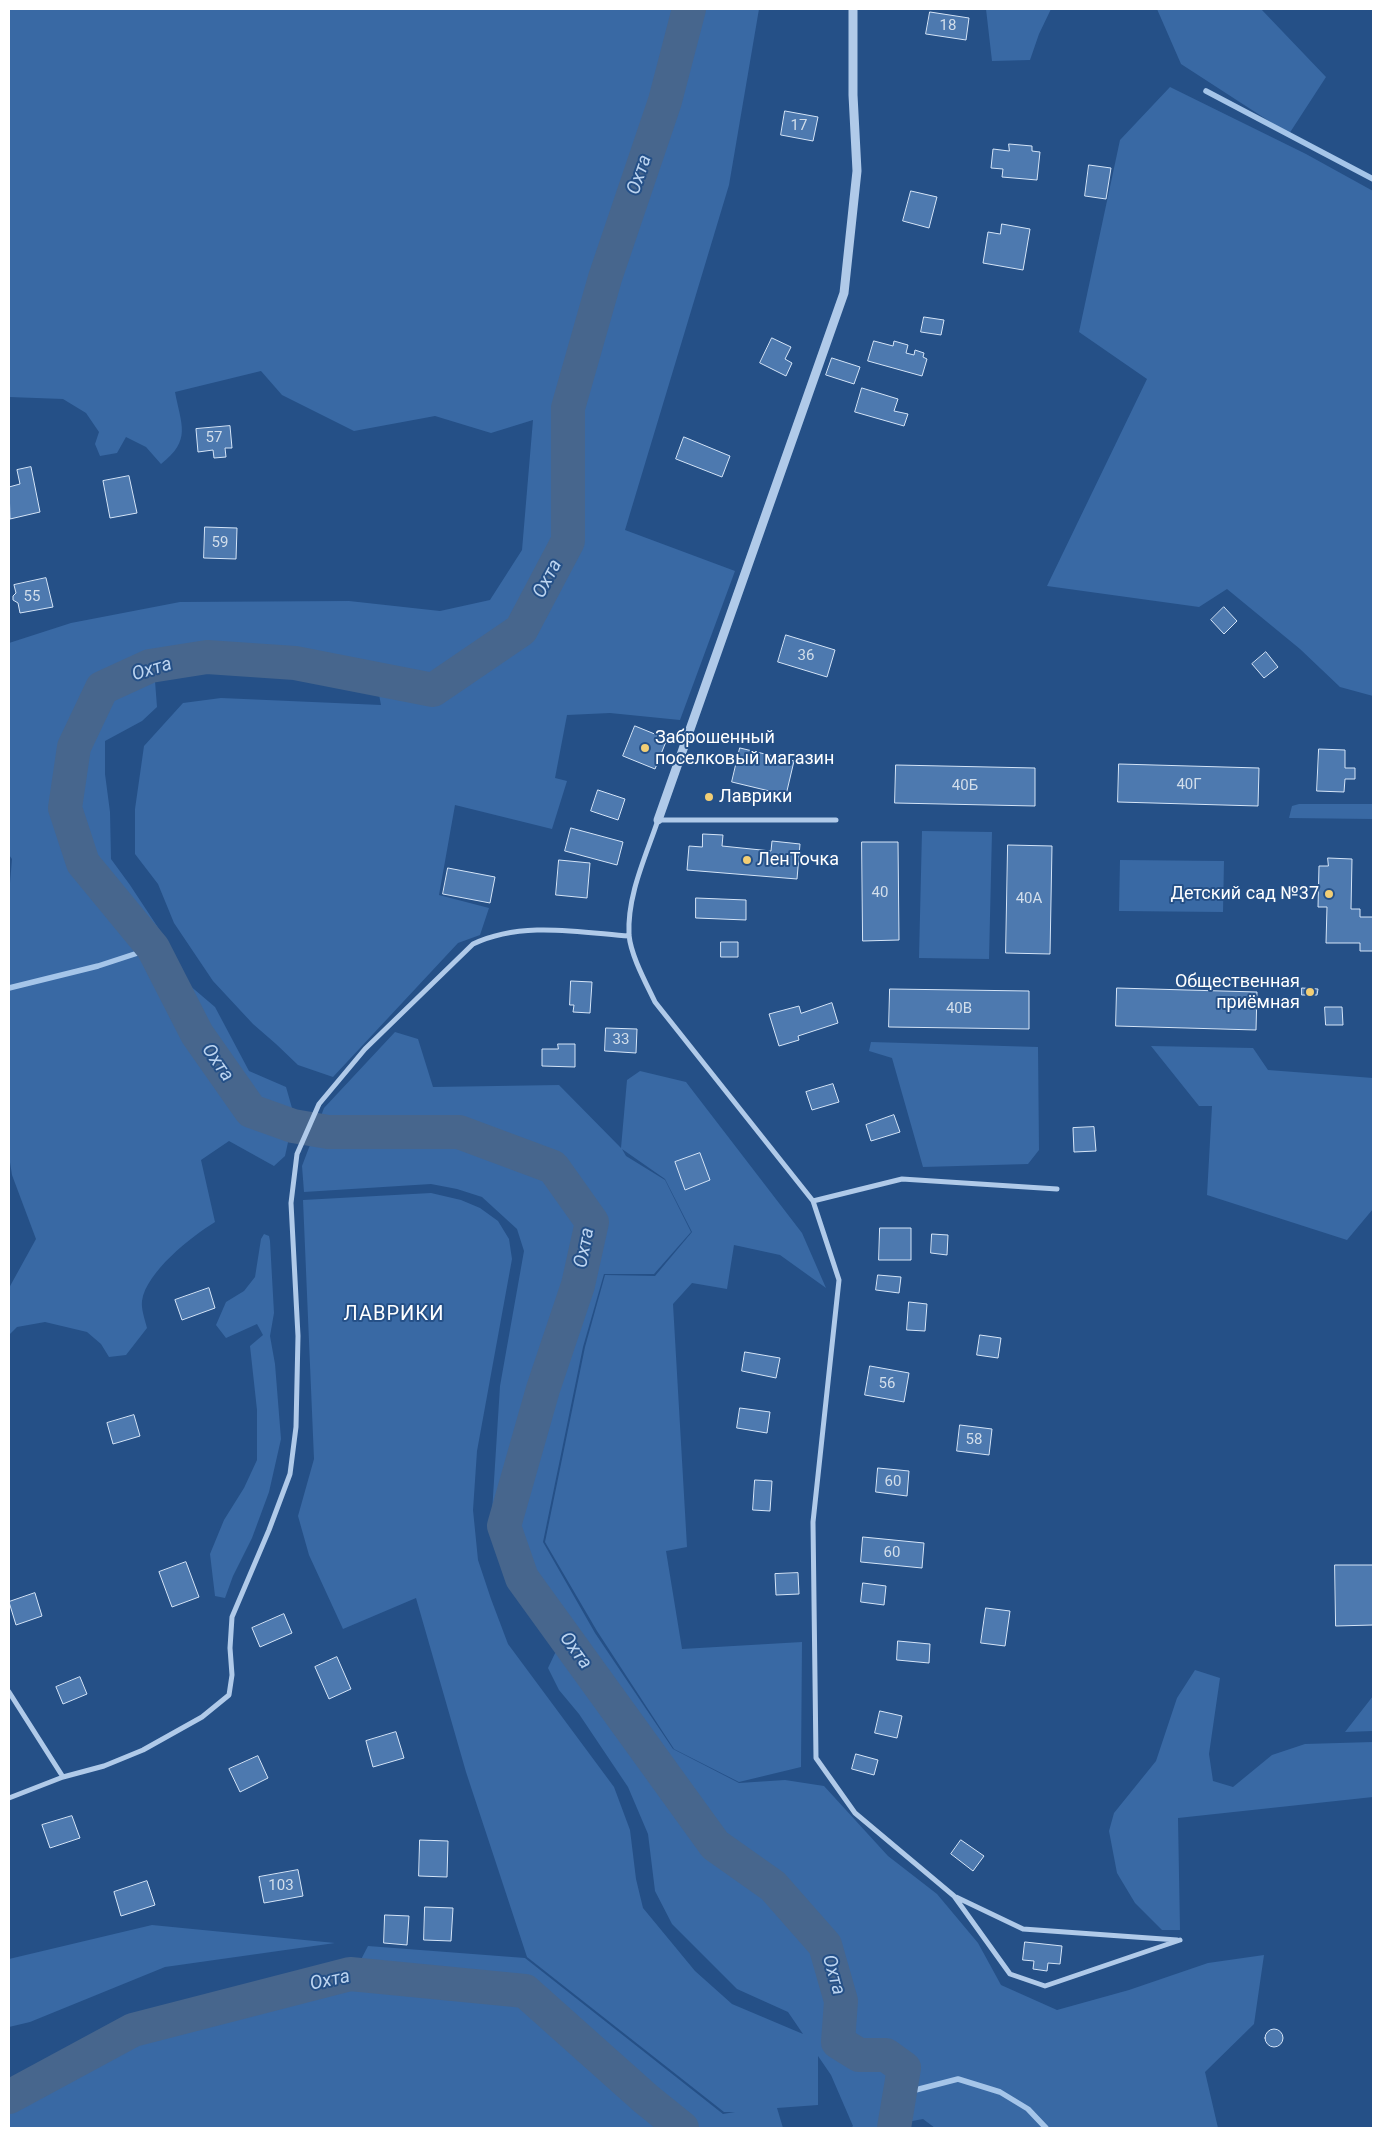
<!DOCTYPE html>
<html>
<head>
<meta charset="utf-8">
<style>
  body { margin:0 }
  #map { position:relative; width:1382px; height:2137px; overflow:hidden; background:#255087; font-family:Roboto,sans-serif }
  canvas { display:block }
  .frame { position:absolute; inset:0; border:10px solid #fff; pointer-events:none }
</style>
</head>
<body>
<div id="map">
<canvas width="1382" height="2137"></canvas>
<div class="frame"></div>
</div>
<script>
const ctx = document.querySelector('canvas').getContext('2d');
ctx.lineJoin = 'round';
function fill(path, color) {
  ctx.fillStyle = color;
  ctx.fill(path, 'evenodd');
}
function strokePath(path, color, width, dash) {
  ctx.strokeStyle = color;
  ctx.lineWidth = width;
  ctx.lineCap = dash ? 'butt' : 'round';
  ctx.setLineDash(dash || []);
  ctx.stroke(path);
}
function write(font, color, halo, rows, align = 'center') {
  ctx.font = font + ' Roboto,sans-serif';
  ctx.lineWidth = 4;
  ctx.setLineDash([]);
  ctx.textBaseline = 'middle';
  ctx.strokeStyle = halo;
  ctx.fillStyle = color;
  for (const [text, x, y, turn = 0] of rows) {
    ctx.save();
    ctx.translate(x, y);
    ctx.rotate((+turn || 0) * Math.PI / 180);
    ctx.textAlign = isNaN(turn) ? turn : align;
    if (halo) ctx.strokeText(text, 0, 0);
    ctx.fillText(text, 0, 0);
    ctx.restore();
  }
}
const green = new Path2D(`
  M 9,9 L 759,9 L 729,185 L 625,530 L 735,571 L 680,720 L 610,713 L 567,715 L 555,778 L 567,781 L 552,829 L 455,805 L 439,895 L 489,908 L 480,935 L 458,943 L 333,1077 L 298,1065 L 276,1044 L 253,1024 L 213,981 L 174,923 L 158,884 L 135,854 L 135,809 L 144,746 L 183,703 L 221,698 L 381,705 L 373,663 L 371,676 L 295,661 L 207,653 L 155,681 L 157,707 L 142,721 L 105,741 L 105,774 L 110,812 L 111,859 L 130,885 L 159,929 L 188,984 L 215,1007 L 249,1071 L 286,1087 L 294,1115 L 285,1156 L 274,1166 L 229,1141 L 201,1160 L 215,1222 C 192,1236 146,1272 142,1301 C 141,1309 145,1320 147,1328 L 126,1355 L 109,1357 L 101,1344 L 87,1332 L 45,1322 L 17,1327 L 9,1335 L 9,1288 L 36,1239 L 12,1175 L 9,1156 L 9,895 L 12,859 L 9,855 L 9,643 L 71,623 L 180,602 L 349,601 L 440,611 L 490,600 L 522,550 L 533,420 L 491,433 L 435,416 L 354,431 L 282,395 L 261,371 L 175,392 C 181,425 192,440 161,464 L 146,447 L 126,437 L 117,453 L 100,456 L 95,444 L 99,432 L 86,413 L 63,399 L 9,397 Z
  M 986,9 L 1051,9 L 1039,34 L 1030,60 L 992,61 Z
  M 1157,9 L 1261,9 L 1326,77 L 1289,134 L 1181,64 Z
  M 1170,87 L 1306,154 L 1373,191 L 1373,696 L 1340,687 L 1300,649 L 1227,589 L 1199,607 L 1047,586 L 1147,379 L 1079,332 L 1120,140 Z
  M 1299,804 L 1373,804 L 1373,819 L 1289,818 L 1292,806 Z
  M 922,831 L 992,832 L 989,959 L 919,958 Z
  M 1120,860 L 1224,861 L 1223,912 L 1119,911 Z
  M 395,1032 L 418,1039 L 433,1087 L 559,1085 L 621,1148 L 627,1080 L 640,1071 L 686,1082 L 802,1233 L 826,1288 L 780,1255 L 734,1245 L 727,1289 L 692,1283 L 673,1304 L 687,1547 L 666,1551 L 682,1649 L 802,1642 L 801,1767 L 739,1782 L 674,1749 L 597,1631 L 545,1542 L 585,1347 L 605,1275 L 655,1276 L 692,1232 L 665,1179 L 622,1149 L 626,1156 L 665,1180 L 691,1232 L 654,1274 L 604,1274 L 583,1347 L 543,1542 L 595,1633 L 673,1749 L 739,1783 L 785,1780 L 824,1786 L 888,1856 L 937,1894 L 978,1943 L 1001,1985 L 1057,2010 L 1129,1990 L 1208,1963 L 1264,1955 L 1254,2024 L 1205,2072 L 1218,2128 L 935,2128 L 923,2119 L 886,2126 L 886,2128 L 851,2128 L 853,2126 L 831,2075 L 818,2056 L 818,2105 L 777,2108 L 783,2128 L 9,2128 L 9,2102 L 132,2032 L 352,1977 L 368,1946 L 525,1958 L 723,2114 L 735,2112 L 724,2112 L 527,1957 L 466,1772 L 416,1598 L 343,1629 L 309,1555 L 298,1516 L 314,1459 L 303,1200 L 431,1193 L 461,1200 L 480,1208 L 498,1221 L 509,1239 L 512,1259 L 477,1451 L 473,1510 L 478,1560 L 491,1599 L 508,1644 L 614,1787 L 630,1830 L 636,1879 L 643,1908 L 695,1971 L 732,2004 L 803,2034 L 788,2012 L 737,1989 L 672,1924 L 655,1891 L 648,1834 L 628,1787 L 579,1714 L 559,1690 L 548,1668 L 558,1647 L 507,1573 L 491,1528 L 500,1386 L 524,1251 L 517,1229 L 482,1197 L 457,1189 L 431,1184 L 304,1192 L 302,1166 L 324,1108 Z
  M 871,1042 L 1038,1047 L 1039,1150 L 1028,1164 L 923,1167 L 892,1058 L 869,1051 Z
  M 1151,1046 L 1253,1048 L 1268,1070 L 1373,1078 L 1373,1209 L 1347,1240 L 1207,1195 L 1212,1106 L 1199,1106 Z
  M 264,1234 L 269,1236 L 270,1241 L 274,1313 L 270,1336 L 275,1364 L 281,1439 L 269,1492 L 252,1538 L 233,1576 L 225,1598 L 215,1596 L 210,1554 L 224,1520 L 244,1488 L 257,1460 L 257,1410 L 250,1346 L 263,1335 L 257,1324 L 226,1338 L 216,1325 L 226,1302 L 244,1291 L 255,1277 L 261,1239 Z
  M 1195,1670 L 1220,1678 L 1209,1754 L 1213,1781 L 1233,1787 L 1272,1755 L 1305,1744 L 1373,1742 L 1373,1797 L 1178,1818 L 1180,1930 L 1162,1930 L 1135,1903 L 1117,1873 L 1109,1831 L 1114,1813 L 1156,1761 L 1177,1698 Z
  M 1373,1696 L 1373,1731 L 1345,1732 Z
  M 152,1925 L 335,1943 L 165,1967 L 30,2022 L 9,2027 L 9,1959 Z`);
const stream = new Path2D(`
  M 1206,91 L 1373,179
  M 9,988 L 98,966 L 153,948
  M 900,2094 L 958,2079 L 1000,2092 L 1028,2109 L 1046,2128`);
const river = new Path2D(`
  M 689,9 L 665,101 L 605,278 L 568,408 L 568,541 L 521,630 L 433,690 L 295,663 L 207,657 L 150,666 L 102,688 L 74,747 L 65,808 L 83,863 L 153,948 L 197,1034 L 251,1111 L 293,1126 L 328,1132 L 459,1132 L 553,1167 L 592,1222 L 578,1285 L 543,1389 L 504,1526 L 522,1578 L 715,1845 L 773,1886 L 825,1945 L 841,2001 L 838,2042 L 859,2055 L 886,2055 L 904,2068 L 894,2128
  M 9,2097 L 133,2030 L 350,1974 L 525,1991 L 646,2099 L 682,2128`);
const building = new Path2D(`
  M 930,12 L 969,18 L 966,40 L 926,34 Z
  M 785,111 L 818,117 L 813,141 L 781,135 Z
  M 1009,144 L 1032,146 L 1032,151 L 1040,152 L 1037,180 L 1002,177 L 1003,169 L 991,168 L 993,149 L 1009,151 Z
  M 1089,165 L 1111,168 L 1106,199 L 1085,196 Z
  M 911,191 L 937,197 L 929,228 L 903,221 Z
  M 1002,224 L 1030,229 L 1023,270 L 983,263 L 988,232 L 1000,234 Z
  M 924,317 L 944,320 L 941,335 L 921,332 Z
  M 772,338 L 791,347 L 785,359 L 792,363 L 786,376 L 760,363 Z
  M 874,341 L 893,346 L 894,341 L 908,345 L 906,353 L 914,355 L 915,350 L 924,353 L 923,357 L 927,359 L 922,376 L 868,361 Z
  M 832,358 L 860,367 L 854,384 L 826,375 Z
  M 862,388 L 898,399 L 894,411 L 908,414 L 904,426 L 855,412 Z
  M 230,426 L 232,448 L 225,448 L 226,457 L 214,458 L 213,450 L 198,452 L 196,429 Z
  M 684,437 L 730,456 L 722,477 L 676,459 Z
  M 31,467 L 40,512 L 10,519 L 9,487 L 20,484 L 17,470 Z
  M 129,476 L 137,513 L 110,518 L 103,481 Z
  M 205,527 L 237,528 L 236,559 L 204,558 Z
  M 46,578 L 53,607 L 20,613 L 18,603 L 13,600 L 13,596 L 16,593 L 14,585 Z
  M 1224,607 L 1237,621 L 1224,634 L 1211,620 Z
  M 786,635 L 835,650 L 827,677 L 778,662 Z
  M 1266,652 L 1278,667 L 1264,678 L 1252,664 Z
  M 635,726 L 667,739 L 655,769 L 623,756 Z
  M 740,748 L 794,761 L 786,795 L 732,782 Z
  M 1319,749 L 1345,750 L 1345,768 L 1355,768 L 1355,779 L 1345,779 L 1344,792 L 1317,791 Z
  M 1119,764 L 1259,768 L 1258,806 L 1118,802 Z
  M 896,765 L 1035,768 L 1035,806 L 895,803 Z
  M 598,790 L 625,799 L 618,820 L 591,811 Z
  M 571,828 L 623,842 L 617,865 L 565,851 Z
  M 703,834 L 723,835 L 722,846 L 771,851 L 772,841 L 800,844 L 797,879 L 687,870 L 689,846 L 702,847 Z
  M 862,842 L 898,842 L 899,940 L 863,941 Z
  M 1008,845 L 1052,846 L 1050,954 L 1006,953 Z
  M 1328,858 L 1352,859 L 1351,909 L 1360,909 L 1360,917 L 1373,917 L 1373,951 L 1360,951 L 1360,943 L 1326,943 L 1327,907 L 1318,907 L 1319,866 L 1328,866 Z
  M 559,860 L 590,863 L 587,898 L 556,895 Z
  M 448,868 L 495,877 L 490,903 L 443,894 Z
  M 696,898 L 746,900 L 746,920 L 696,918 Z
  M 721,942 L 738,942 L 738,957 L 721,957 Z
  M 571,981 L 592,982 L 590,1013 L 573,1012 L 574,1005 L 570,1005 Z
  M 1117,988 L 1257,992 L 1256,1030 L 1116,1026 Z
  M 1302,988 L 1318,989 L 1317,995 L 1302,995 Z
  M 890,989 L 1029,991 L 1029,1029 L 889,1027 Z
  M 832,1003 L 838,1023 L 798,1036 L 799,1040 L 779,1046 L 769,1014 L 799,1006 L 801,1013 Z
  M 1325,1007 L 1342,1007 L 1343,1025 L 1326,1025 Z
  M 606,1028 L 637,1029 L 636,1053 L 605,1051 Z
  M 558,1044 L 575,1044 L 575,1067 L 542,1066 L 542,1049 L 558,1049 Z
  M 833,1084 L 839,1102 L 812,1110 L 806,1092 Z
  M 894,1115 L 900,1132 L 871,1141 L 866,1125 Z
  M 1094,1127 L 1096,1151 L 1074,1152 L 1073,1128 Z
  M 700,1153 L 710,1180 L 685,1190 L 675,1162 Z
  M 880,1228 L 911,1228 L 911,1260 L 879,1260 Z
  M 932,1234 L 948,1235 L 947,1255 L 931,1253 Z
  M 878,1275 L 901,1277 L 899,1293 L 876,1290 Z
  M 209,1288 L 215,1308 L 182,1320 L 175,1300 Z
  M 909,1302 L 927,1304 L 925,1331 L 907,1330 Z
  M 980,1335 L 1001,1338 L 998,1358 L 977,1355 Z
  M 745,1352 L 780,1358 L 776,1378 L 742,1371 Z
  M 870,1366 L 909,1373 L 904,1402 L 865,1395 Z
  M 740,1408 L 770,1412 L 767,1433 L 737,1428 Z
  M 134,1415 L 140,1436 L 113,1444 L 107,1423 Z
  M 960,1425 L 992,1429 L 989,1455 L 957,1451 Z
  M 878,1468 L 909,1471 L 907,1496 L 876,1492 Z
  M 755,1480 L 772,1481 L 770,1511 L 753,1510 Z
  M 863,1537 L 924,1543 L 922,1568 L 861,1562 Z
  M 186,1562 L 199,1597 L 172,1607 L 159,1572 Z
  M 1335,1565 L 1373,1565 L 1373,1625 L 1336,1626 Z
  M 798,1573 L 799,1594 L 776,1595 L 775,1574 Z
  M 863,1583 L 886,1586 L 884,1605 L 861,1602 Z
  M 35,1593 L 42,1616 L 16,1625 L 9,1602 Z
  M 986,1608 L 1010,1611 L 1005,1646 L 981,1643 Z
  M 284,1614 L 292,1633 L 260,1647 L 252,1628 Z
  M 898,1641 L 930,1644 L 929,1663 L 897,1660 Z
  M 337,1657 L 351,1689 L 329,1699 L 315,1667 Z
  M 80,1677 L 87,1694 L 63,1704 L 56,1687 Z
  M 880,1711 L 902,1716 L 897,1738 L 875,1733 Z
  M 396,1732 L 404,1758 L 373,1767 L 366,1741 Z
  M 856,1754 L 878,1760 L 874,1775 L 852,1769 Z
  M 258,1756 L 268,1778 L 240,1792 L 229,1769 Z
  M 72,1816 L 80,1838 L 50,1848 L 42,1825 Z
  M 420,1840 L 448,1841 L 447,1877 L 419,1876 Z
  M 961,1840 L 984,1856 L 973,1871 L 951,1854 Z
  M 298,1870 L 303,1896 L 264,1903 L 259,1877 Z
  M 147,1881 L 155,1905 L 121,1916 L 114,1892 Z
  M 425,1907 L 453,1908 L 451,1941 L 424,1940 Z
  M 385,1915 L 409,1916 L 407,1945 L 384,1943 Z
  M 1025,1942 L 1062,1946 L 1060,1964 L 1048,1963 L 1047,1971 L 1033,1969 L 1034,1961 L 1023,1960 Z
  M1265 2038a9 9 0 1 1 18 0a9 9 0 1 1-18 0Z`);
const minor = new Path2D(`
  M 836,820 L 658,820 C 646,856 627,895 629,935 C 631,956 646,983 655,1002 L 813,1201 L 839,1280 L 813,1522 L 816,1758 L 855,1813 L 954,1896 L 1010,1974 L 1045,1986 L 1180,1940
  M 813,1201 L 902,1179 L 1057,1189
  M 9,1692 L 63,1777
  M 9,1798 L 63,1777 L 104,1766 L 143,1750 L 202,1717 L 229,1695 L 232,1675 L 230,1648 L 232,1617 L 269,1530 L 290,1474 L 296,1427 L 298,1336 L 291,1203 L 297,1154 L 319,1104 L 365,1049 L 473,944 C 521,921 578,932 629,936
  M 956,1897 L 1023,1929 L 1177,1940`);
const tertiary = new Path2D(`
  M 658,820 L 844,293 L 857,171 L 853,95 L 853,9`);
const markers = [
  [645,748,5,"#f2ce75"],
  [709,797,5,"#f2ce75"],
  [747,860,5,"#f2ce75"],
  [1329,894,5,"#f2ce75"],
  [1310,992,5,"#f2ce75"]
];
const numberNames = [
  ["18",948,26],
  ["17",799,126],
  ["57",214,438],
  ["59",220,543],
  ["55",32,597],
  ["36",806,656],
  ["40Г",1189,785],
  ["40Б",965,786],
  ["40",880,893],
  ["40А",1029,899],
  ["40В",959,1009],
  ["33",621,1040],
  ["56",887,1384],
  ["58",974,1440],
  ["60",893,1482],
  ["60",892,1553],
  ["103",281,1886]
];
const poiNames = [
  ["Заброшенный",655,738],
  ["поселковый магазин",655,759],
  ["Лаврики",719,797],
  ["ЛенТочка",757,860],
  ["Детский сад №37",1319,894,"right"],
  ["Общественная",1300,982,"right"],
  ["приёмная",1300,1003,"right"]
];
const waterNames = [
  ["Охта",640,175,-71],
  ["Охта",548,579,-62],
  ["Охта",152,670,-17],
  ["Охта",217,1063,55],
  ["Охта",585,1248,-79],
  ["Охта",575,1651,54],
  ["Охта",833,1975,74],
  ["Охта",330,1981,-12]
];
const quarterNames = [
  ["ЛАВРИКИ",394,1315]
];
fill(green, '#3969a4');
strokePath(stream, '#a5c5e9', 5.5);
strokePath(river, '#47668d', 34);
fill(building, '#4d79af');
strokePath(building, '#d4e4f7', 1);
strokePath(minor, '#b0cae9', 5);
strokePath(tertiary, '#b0cae9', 9);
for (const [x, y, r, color] of markers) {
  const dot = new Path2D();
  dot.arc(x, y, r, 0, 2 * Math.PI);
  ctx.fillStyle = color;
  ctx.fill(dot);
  strokePath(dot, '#255087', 2);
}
write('15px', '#d2deeb', null, numberNames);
write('18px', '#fff', '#255087', poiNames, 'left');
write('italic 19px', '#bcd4f0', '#255087', waterNames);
ctx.letterSpacing = '1px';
write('20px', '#fff', '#255087', quarterNames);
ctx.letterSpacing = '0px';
</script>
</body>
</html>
